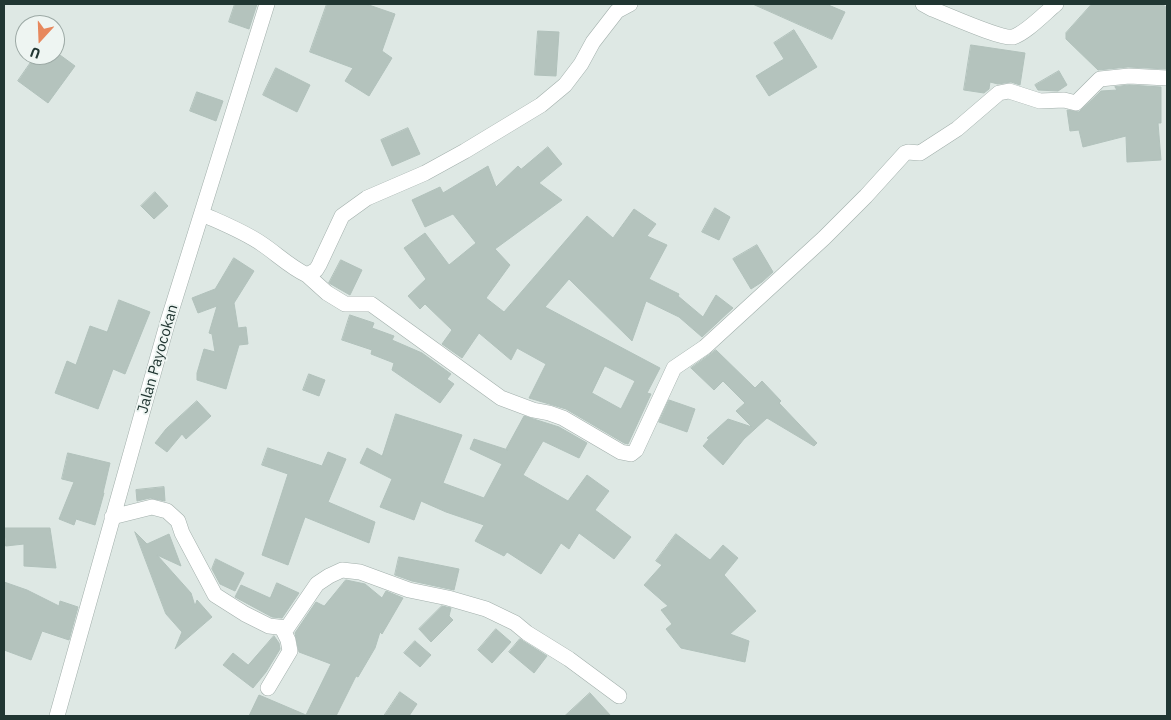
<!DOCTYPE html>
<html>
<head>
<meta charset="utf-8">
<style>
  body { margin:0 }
  #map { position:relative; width:1171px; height:720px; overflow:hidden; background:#dee8e4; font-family:"IBM Plex Sans",sans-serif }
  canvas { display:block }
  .frame { position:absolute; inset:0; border:5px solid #213632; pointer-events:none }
  .north { position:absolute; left:15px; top:15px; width:50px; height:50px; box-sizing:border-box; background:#eef5f2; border:1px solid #9ca9a5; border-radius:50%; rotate:200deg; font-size:14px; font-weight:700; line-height:20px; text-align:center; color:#213632 }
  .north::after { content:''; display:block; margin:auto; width:18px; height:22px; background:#e7885d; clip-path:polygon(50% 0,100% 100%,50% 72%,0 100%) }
</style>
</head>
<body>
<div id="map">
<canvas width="1171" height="720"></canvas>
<div class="frame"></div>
<div class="north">U</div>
</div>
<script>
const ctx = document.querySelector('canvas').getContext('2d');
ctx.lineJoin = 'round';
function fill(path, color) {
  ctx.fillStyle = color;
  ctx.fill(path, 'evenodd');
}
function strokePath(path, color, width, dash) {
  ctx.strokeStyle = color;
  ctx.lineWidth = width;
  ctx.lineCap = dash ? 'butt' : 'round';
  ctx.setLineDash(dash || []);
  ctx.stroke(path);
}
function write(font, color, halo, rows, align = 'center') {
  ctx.font = font + ' "IBM Plex Sans",sans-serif';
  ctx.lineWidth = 4;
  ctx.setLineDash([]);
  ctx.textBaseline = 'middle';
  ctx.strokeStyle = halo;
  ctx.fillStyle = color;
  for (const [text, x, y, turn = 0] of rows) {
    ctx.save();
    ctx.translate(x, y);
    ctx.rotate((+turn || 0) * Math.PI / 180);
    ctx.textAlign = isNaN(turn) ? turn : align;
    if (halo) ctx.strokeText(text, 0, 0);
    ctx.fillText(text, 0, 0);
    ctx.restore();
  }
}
const building = new Path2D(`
  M 235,4 L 257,4 L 249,29 L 229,22 Z
  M 327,4 L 366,4 L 395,14 L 382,51 L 392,58 L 369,96 L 345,81 L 353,68 L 310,52 Z
  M 753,4 L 826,4 L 845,12 L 832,39 Z
  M 1092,4 L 1162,4 L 1167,8 L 1167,69 L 1128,67 L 1098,70 L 1066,39 L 1066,33 Z
  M 794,30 L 817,67 L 769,96 L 756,76 L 784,59 L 774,43 Z
  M 538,31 L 559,32 L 556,76 L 535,75 Z
  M 971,45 L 1025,53 L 1020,85 L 1011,82 L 998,84 L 990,82 L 989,89 L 984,93 L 964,90 Z
  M 36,55 L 60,55 L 75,66 L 48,103 L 18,81 Z
  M 276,68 L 310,85 L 297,112 L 263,95 Z
  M 1059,71 L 1067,85 L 1058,91 L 1038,90 L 1035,85 Z
  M 1129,85 L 1161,87 L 1161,123 L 1158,123 L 1161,160 L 1127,162 L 1126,136 L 1083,147 L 1079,130 L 1070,131 L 1067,110 L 1079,112 L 1101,91 L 1117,90 L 1115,87 Z
  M 197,92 L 223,101 L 216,121 L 190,111 Z
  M 408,128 L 420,154 L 392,166 L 381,140 Z
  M 548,147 L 562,164 L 539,183 L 562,200 L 495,249 L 510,265 L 486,298 L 504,312 L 587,216 L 613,238 L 634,209 L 656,224 L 647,236 L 667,245 L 649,279 L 679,294 L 678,296 L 703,317 L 716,295 L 733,308 L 702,337 L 679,317 L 646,301 L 632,341 L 569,279 L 545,307 L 660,368 L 647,393 L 651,394 L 628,444 L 624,443 L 566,409 L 529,398 L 546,364 L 517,348 L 511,360 L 479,333 L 462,358 L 442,344 L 452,330 L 425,304 L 420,309 L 408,296 L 426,279 L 404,248 L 425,233 L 449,265 L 476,243 L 453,214 L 425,227 L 412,200 L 440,187 L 443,193 L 488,166 L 496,187 L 518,166 L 521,169 ZM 605,366 L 635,381 L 621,409 L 592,393 Z
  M 155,192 L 168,206 L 154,219 L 141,206 Z
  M 715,208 L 730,217 L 719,240 L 702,232 Z
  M 757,245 L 773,272 L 762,282 L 751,289 L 733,259 Z
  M 234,258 L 254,271 L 234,303 L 238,328 L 246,327 L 248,344 L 239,345 L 226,389 L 197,380 L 197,373 L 204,349 L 215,352 L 212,334 L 209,333 L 217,306 L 198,313 L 192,298 L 215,289 Z
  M 341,260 L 362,270 L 350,295 L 329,283 Z
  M 119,300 L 150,312 L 125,374 L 113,369 L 98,409 L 55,393 L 67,361 L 76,365 L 90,326 L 107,332 Z
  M 350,315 L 374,323 L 372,328 L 394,336 L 392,340 L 422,353 L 451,374 L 447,379 L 454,384 L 440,403 L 392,370 L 394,363 L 371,354 L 372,350 L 342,340 Z
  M 716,350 L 755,388 L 762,381 L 781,401 L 779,403 L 817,443 L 814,446 L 767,418 L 744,439 L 723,465 L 703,446 L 709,439 L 707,438 L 728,419 L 752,427 L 736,411 L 745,403 L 723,381 L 714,390 L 691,368 Z
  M 309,374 L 325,380 L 319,396 L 303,390 Z
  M 669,400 L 695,409 L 687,432 L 659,422 Z
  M 197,401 L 211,416 L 186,439 L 182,434 L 167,452 L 155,443 L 166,429 Z
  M 396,414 L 462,435 L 443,483 L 484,498 L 502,464 L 470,449 L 474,439 L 508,450 L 506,449 L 524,416 L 559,427 L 587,443 L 579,458 L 543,441 L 523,475 L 568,501 L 587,475 L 609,491 L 595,510 L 631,537 L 614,559 L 579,533 L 569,549 L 561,543 L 541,574 L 507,552 L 504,556 L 475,541 L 484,525 L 446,512 L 421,501 L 414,520 L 380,507 L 392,479 L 360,463 L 367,448 L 382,456 Z
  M 268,448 L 322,466 L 328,452 L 346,459 L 328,502 L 375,522 L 369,543 L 305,517 L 288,565 L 262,555 L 288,474 L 262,465 Z
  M 68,453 L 110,463 L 103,493 L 104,493 L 95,525 L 76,519 L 74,525 L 59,519 L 74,482 L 62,479 Z
  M 164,487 L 165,501 L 150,498 L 137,501 L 136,490 Z
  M 4,528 L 50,528 L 56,568 L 24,566 L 24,544 L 6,546 Z
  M 135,532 L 147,544 L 169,534 L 181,566 L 157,555 L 191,593 L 195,606 L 197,600 L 212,617 L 175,649 L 182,632 L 166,614 Z
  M 676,534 L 710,560 L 723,545 L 738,558 L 724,575 L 756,611 L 730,634 L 749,641 L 745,662 L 681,648 L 666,629 L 672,624 L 661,610 L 668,606 L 644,585 L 662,565 L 656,561 Z
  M 399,557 L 459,569 L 454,590 L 412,581 L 395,575 Z
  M 216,559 L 244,573 L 235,591 L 220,584 L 212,569 Z
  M 346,580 L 365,584 L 382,598 L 386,591 L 403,598 L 382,634 L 380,632 L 375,648 L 358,677 L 356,676 L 336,716 L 249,716 L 259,695 L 306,715 L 331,664 L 299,652 L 295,633 L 316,602 L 324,606 Z
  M 4,582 L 27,590 L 59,606 L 60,601 L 78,607 L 69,640 L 42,631 L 31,660 L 4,650 Z
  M 277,583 L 299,593 L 282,618 L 272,617 L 235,597 L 241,585 L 270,598 Z
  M 442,606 L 451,608 L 449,616 L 453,620 L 431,642 L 419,629 Z
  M 496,629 L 511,642 L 492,663 L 478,650 Z
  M 274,636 L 279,643 L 280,649 L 266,672 L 253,688 L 223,665 L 233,653 L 248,665 Z
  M 520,639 L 547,656 L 534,673 L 509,652 Z
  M 415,641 L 431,655 L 420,667 L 404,653 Z
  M 400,692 L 417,704 L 409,716 L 384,716 Z
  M 590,693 L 611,716 L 565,716 Z`);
const minor = new Path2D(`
  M 923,4 L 932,9 C 946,14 1000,39 1013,37 C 1026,33 1045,13 1056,4
  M 202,214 C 222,223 243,231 262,244 C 277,254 290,267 307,275 L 316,270 L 319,265 L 342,216 L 367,198 L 425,173 L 465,151 L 541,105 L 565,85 L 581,64 L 593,42 L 617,11 L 630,4
  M 307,275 L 327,293 L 345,304 L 371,304 L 501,398 L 533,410 L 549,413 L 563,418 L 621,452 L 631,454 L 636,450 L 674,368 L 705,347 L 824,238 L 866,196 L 905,153 L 908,152 L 920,153 L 957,129 L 999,93 L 1009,91 L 1040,101 L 1064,100 L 1076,103 L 1100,79 L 1129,76 L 1167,78
  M 112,517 L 152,507 L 167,511 L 178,521 L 182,533 L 215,595 L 245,614 L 269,626 L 287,628 L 317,584 L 329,576 L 342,570 L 360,572 L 409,590 L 448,598 L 486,609 L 515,623 L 527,633 L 569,659 L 619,696
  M 268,688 L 290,651 L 288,640 L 282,628
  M 57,716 L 168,321 L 267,4`);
const streetNames = [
  ["Jalan Payocokan",158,359,-74]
];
fill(building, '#b4c3bd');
strokePath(building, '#b1c1bb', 1);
strokePath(minor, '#a2afab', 16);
strokePath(minor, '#fff', 15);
write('15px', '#213632', '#eef5f2', streetNames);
</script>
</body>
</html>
